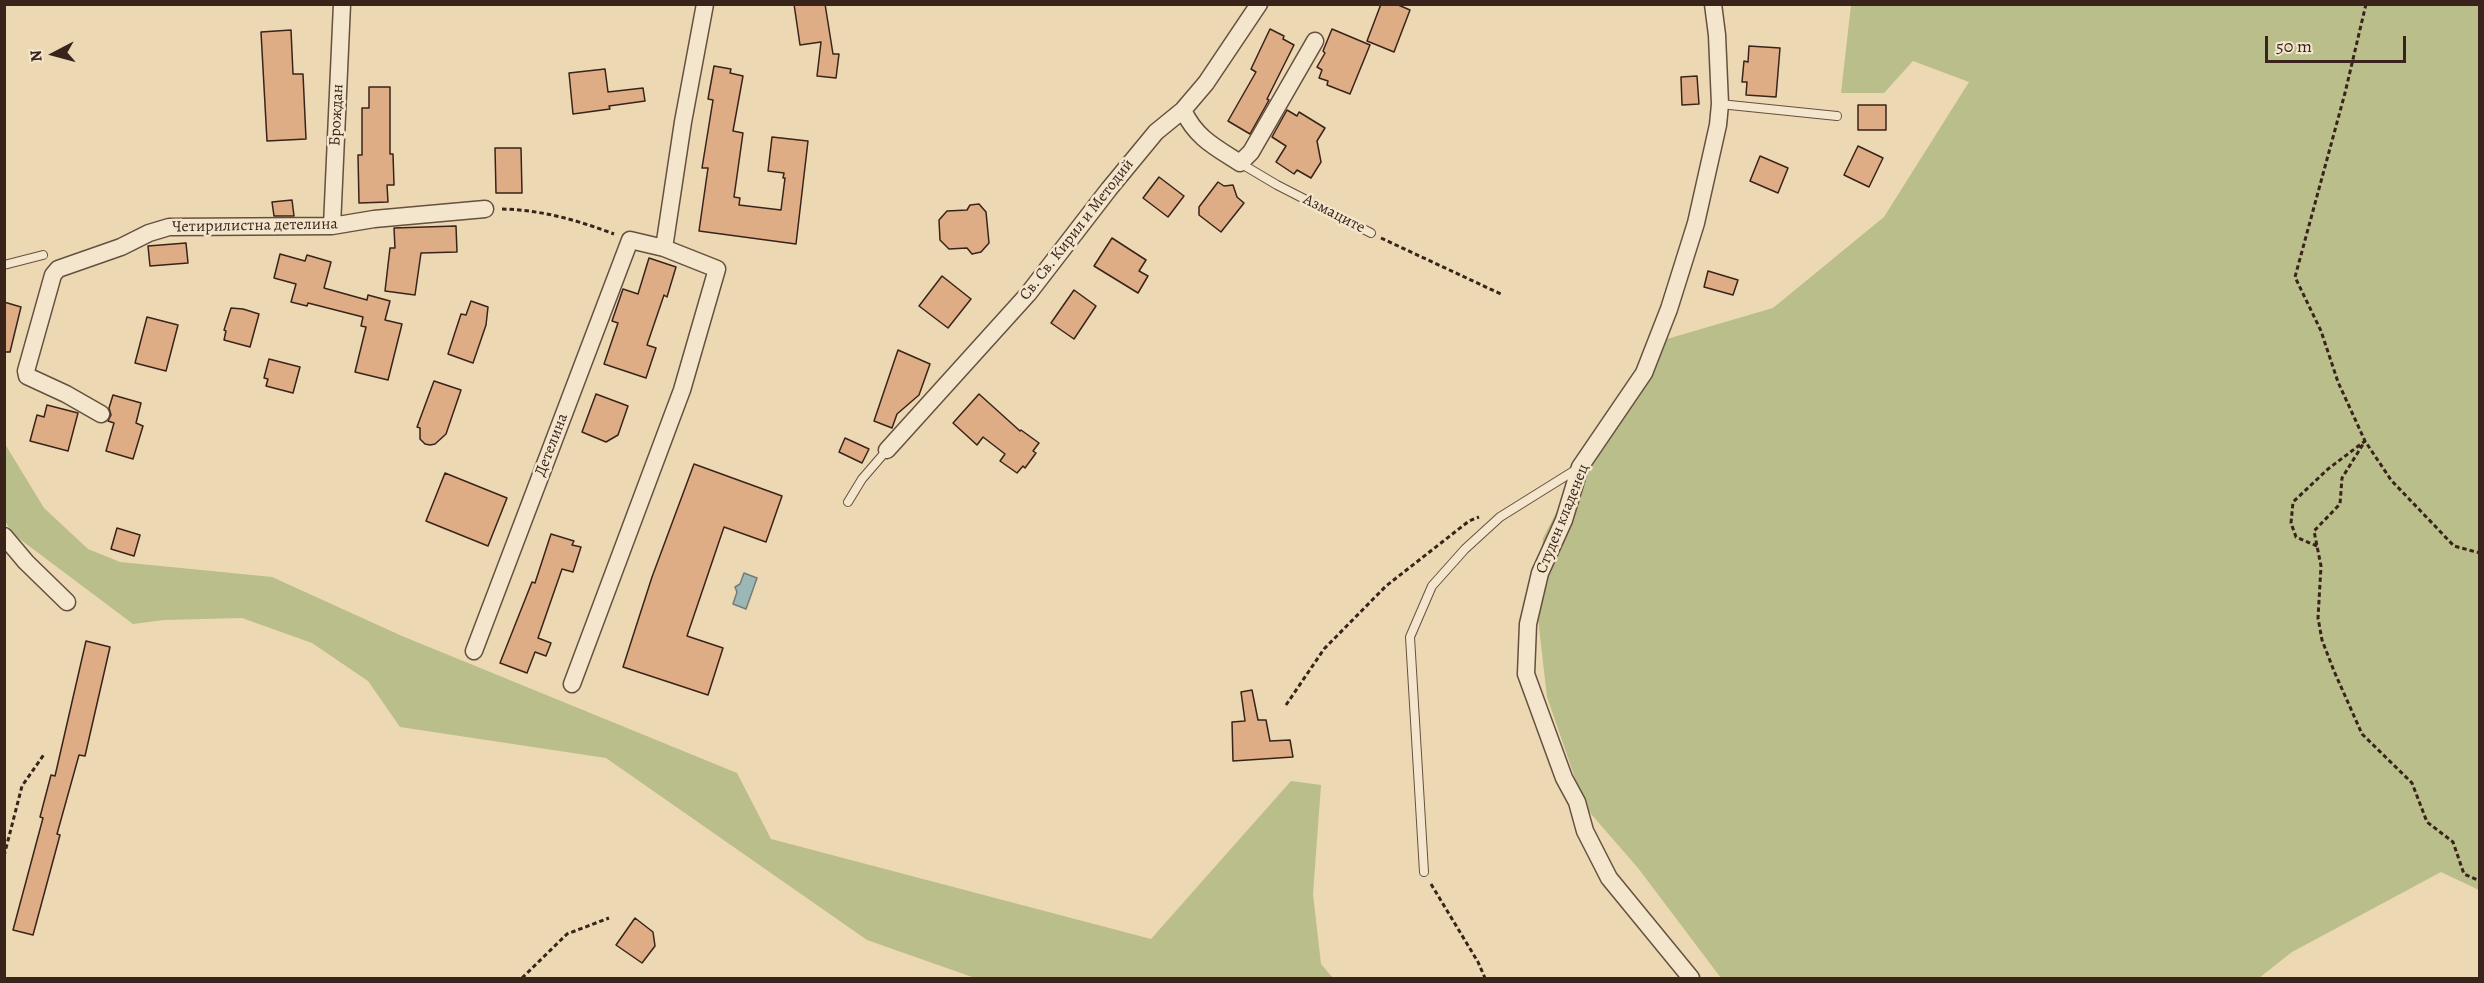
<!DOCTYPE html>
<html>
<head>
<meta charset="utf-8">
<style>
  body { margin:0 }
  #map { position:relative; width:2484px; height:983px; overflow:hidden; background:#ecd8b2; font-family:Alegreya,serif }
  canvas { display:block }
  .frame { position:absolute; inset:0; border:6px solid #39231a; pointer-events:none }
  .north { position:absolute; left:24px; top:24px; width:60px; height:60px; -webkit-text-stroke:4px #f3e6cd; paint-order:stroke; rotate:264deg; font-size:16px; font-weight:700; line-height:24px; text-align:center; color:#39231a }
  .north::after { content:''; display:block; margin:auto; width:21px; height:27px; background:#39231a; clip-path:polygon(50% 0,100% 100%,50% 72%,0 100%) }
  .scale { position:absolute; left:2265px; top:36px; width:141px; height:27px; box-sizing:border-box; border:3px solid #39231a; border-top:0; padding-left:8px; font-size:18px; line-height:21px; white-space:nowrap; color:#39231a; -webkit-text-stroke:4px #f3e6cd; paint-order:stroke }
</style>
</head>
<body>
<div id="map">
<canvas width="2484" height="983"></canvas>
<div class="frame"></div>
<div class="north">N</div>
<div class="scale">50 m</div>
</div>
<script>
const ctx = document.querySelector('canvas').getContext('2d');
ctx.lineJoin = 'round';
function fill(path, color) {
  ctx.fillStyle = color;
  ctx.fill(path, 'evenodd');
}
function strokePath(path, color, width, dash) {
  ctx.strokeStyle = color;
  ctx.lineWidth = width;
  ctx.lineCap = dash ? 'butt' : 'round';
  ctx.setLineDash(dash || []);
  ctx.stroke(path);
}
function write(font, color, halo, rows, align = 'center') {
  ctx.font = font + ' Alegreya,serif';
  ctx.lineWidth = 5;
  ctx.setLineDash([]);
  ctx.textBaseline = 'middle';
  ctx.strokeStyle = halo;
  ctx.fillStyle = color;
  for (const [text, x, y, turn = 0] of rows) {
    ctx.save();
    ctx.translate(x, y);
    ctx.rotate((+turn || 0) * Math.PI / 180);
    ctx.textAlign = isNaN(turn) ? turn : align;
    if (halo) ctx.strokeText(text, 0, 0);
    ctx.fillText(text, 0, 0);
    ctx.restore();
  }
}
const green = new Path2D(`
  M 1851,5 L 2479,5 L 2479,890 L 2441,872 L 2292,952 L 2259,978 L 1721,978 L 1638,868 L 1585,807 L 1547,697 L 1537,610 L 1543,538 L 1592,443 L 1660,341 L 1773,308 L 1884,217 L 1969,82 L 1913,61 L 1884,93 L 1841,93 Z
  M 5,444 L 44,508 L 88,549 L 120,562 L 272,577 L 402,636 L 737,773 L 771,839 L 1151,939 L 1291,781 L 1321,785 L 1313,894 L 1321,964 L 1333,978 L 975,978 L 867,940 L 606,758 L 400,727 L 368,681 L 312,643 L 242,618 L 164,620 L 133,624 L 13,534 L 5,521 Z`);
const water = new Path2D(`
  M 744,573 L 757,578 L 746,609 L 733,604 L 737,592 L 735,587 L 740,584 Z`);
const building = new Path2D(`
  M 794,4 L 825,4 L 833,54 L 839,54 L 836,78 L 817,76 L 821,42 L 800,45 Z
  M 1381,4 L 1396,4 L 1410,10 L 1394,52 L 1367,41 Z
  M 1270,29 L 1284,36 L 1283,39 L 1294,45 L 1267,99 L 1269,100 L 1250,134 L 1228,121 L 1256,72 L 1251,69 Z
  M 1332,29 L 1370,45 L 1350,94 L 1327,85 L 1328,81 L 1319,78 L 1322,70 L 1317,67 L 1325,53 L 1323,51 Z
  M 291,30 L 293,74 L 303,74 L 306,139 L 267,141 L 261,32 Z
  M 1749,46 L 1780,48 L 1776,97 L 1746,95 L 1747,82 L 1742,82 L 1744,61 L 1748,62 Z
  M 714,66 L 731,69 L 730,73 L 743,76 L 733,131 L 743,133 L 734,197 L 740,198 L 739,205 L 781,210 L 785,178 L 783,178 L 784,173 L 768,171 L 772,137 L 808,141 L 796,244 L 699,231 L 708,168 L 702,168 L 713,100 L 708,99 Z
  M 605,69 L 608,92 L 643,88 L 645,101 L 609,106 L 610,109 L 573,114 L 569,73 Z
  M 1697,76 L 1699,104 L 1682,105 L 1681,77 Z
  M 369,87 L 390,87 L 390,154 L 393,154 L 394,185 L 387,185 L 388,202 L 359,203 L 358,155 L 362,155 L 362,108 L 369,108 Z
  M 1858,105 L 1886,105 L 1886,130 L 1858,130 Z
  M 1287,110 L 1297,116 L 1299,112 L 1325,128 L 1317,141 L 1321,162 L 1311,178 L 1297,170 L 1294,174 L 1276,162 L 1286,146 L 1272,137 Z
  M 1858,146 L 1883,158 L 1869,187 L 1844,175 Z
  M 495,148 L 521,148 L 522,193 L 496,193 Z
  M 1760,156 L 1788,168 L 1778,193 L 1750,181 Z
  M 1159,177 L 1184,196 L 1168,217 L 1143,198 Z
  M 1218,182 L 1224,186 L 1233,185 L 1237,197 L 1244,203 L 1221,232 L 1199,215 L 1199,207 Z
  M 292,200 L 294,216 L 274,216 L 272,202 Z
  M 979,204 L 986,212 L 989,243 L 981,252 L 972,254 L 967,248 L 949,249 L 940,240 L 939,220 L 947,211 L 967,210 L 970,205 Z
  M 456,226 L 457,252 L 421,253 L 415,295 L 385,291 L 390,248 L 395,248 L 394,228 Z
  M 1112,238 L 1146,260 L 1139,271 L 1148,276 L 1138,293 L 1094,266 Z
  M 186,243 L 188,263 L 150,266 L 148,246 Z
  M 280,254 L 305,261 L 307,255 L 331,262 L 324,288 L 367,300 L 368,295 L 390,301 L 385,320 L 402,324 L 388,380 L 355,372 L 366,327 L 361,326 L 363,317 L 308,303 L 307,306 L 291,302 L 296,284 L 274,278 Z
  M 649,258 L 676,267 L 667,297 L 664,295 L 647,345 L 656,348 L 646,378 L 604,364 L 618,323 L 612,321 L 623,289 L 638,294 Z
  M 1708,271 L 1738,280 L 1733,295 L 1704,287 Z
  M 942,276 L 971,299 L 948,328 L 919,306 Z
  M 1074,290 L 1096,306 L 1074,339 L 1051,323 Z
  M 471,301 L 488,307 L 486,325 L 473,363 L 448,354 L 461,314 L 466,315 Z
  M 4,302 L 21,307 L 10,352 L 4,352 Z
  M 231,308 L 243,309 L 259,314 L 250,347 L 224,340 L 226,331 L 224,330 Z
  M 147,317 L 178,325 L 166,371 L 135,363 Z
  M 898,350 L 930,364 L 919,395 L 897,414 L 892,428 L 874,421 Z
  M 269,359 L 300,367 L 293,393 L 266,386 L 268,379 L 264,378 Z
  M 434,381 L 461,390 L 446,434 L 435,444 L 430,445 L 425,444 L 420,439 L 420,428 L 417,427 Z
  M 596,394 L 628,406 L 618,435 L 606,442 L 582,432 Z
  M 979,394 L 1020,431 L 1021,430 L 1039,443 L 1033,451 L 1036,453 L 1025,468 L 1023,466 L 1017,473 L 1000,461 L 1005,454 L 983,437 L 977,445 L 953,423 Z
  M 113,395 L 141,403 L 136,423 L 143,426 L 133,459 L 106,451 L 114,423 L 108,421 L 111,415 L 109,408 Z
  M 47,405 L 78,413 L 68,451 L 30,441 L 37,415 L 44,417 Z
  M 845,438 L 869,449 L 862,463 L 839,452 Z
  M 694,464 L 782,496 L 766,542 L 724,527 L 687,636 L 723,648 L 708,695 L 623,667 L 652,577 Z
  M 445,473 L 507,498 L 488,546 L 426,521 Z
  M 117,528 L 140,535 L 134,556 L 111,549 Z
  M 551,534 L 574,541 L 572,545 L 581,547 L 573,572 L 562,569 L 538,638 L 551,643 L 546,656 L 535,652 L 527,673 L 500,663 L 532,582 L 535,583 Z
  M 86,641 L 110,647 L 85,756 L 79,755 L 57,834 L 60,835 L 33,935 L 13,930 L 43,818 L 40,817 L 51,775 L 55,776 Z
  M 1252,690 L 1258,720 L 1266,720 L 1270,741 L 1290,740 L 1293,757 L 1233,761 L 1232,722 L 1245,721 L 1241,692 Z
  M 635,918 L 653,932 L 655,946 L 642,963 L 616,945 Z`);
const path = new Path2D(`
  M 2366,4 L 2345,93 L 2295,277 L 2321,331 L 2338,382 L 2365,441 L 2342,478 L 2340,504 L 2314,531 L 2321,566 L 2318,618 L 2322,640 L 2334,671 L 2362,734 L 2412,783 L 2427,822 L 2453,842 L 2464,874 L 2480,881
  M 502,209 C 542,210 577,220 614,234
  M 1381,238 L 1503,295
  M 2317,546 L 2296,537 L 2291,523 L 2293,502 L 2328,469 L 2365,441 L 2391,480 L 2454,546 L 2480,553
  M 1286,705 L 1324,649 L 1386,586 L 1469,521 L 1479,517
  M 4,856 L 22,786 L 45,753
  M 1431,884 L 1478,962 L 1485,978
  M 522,978 L 567,934 L 609,918`);
const lane = new Path2D(`
  M 1720,104 L 1837,116
  M 1240,163 L 1277,185 L 1371,233
  M 4,265 L 43,255
  M 848,502 L 862,479 L 887,450
  M 1424,872 L 1410,637 L 1432,586 L 1465,549 L 1500,517 L 1577,469`);
const street = new Path2D(`
  M 1183,110 C 1196,138 1215,147 1240,163 L 1251,152 L 1315,41
  M 332,226 L 342,4
  M 664,248 L 683,122 L 705,4
  M 101,414 L 66,394 L 27,376 L 26,371 L 53,275 L 58,269 L 121,247 L 149,233 L 169,227 L 332,226 L 374,219 L 485,209
  M 887,450 L 1028,294 L 1109,189 L 1156,132 L 1183,110 L 1206,83 L 1259,4
  M 4,536 L 26,562 L 67,602
  M 474,651 L 630,240 L 664,248 L 717,269 L 682,390 L 572,684
  M 1691,978 L 1609,878 L 1585,831 L 1577,802 L 1564,778 L 1526,674 L 1528,624 L 1540,573 L 1564,520 L 1580,467 L 1644,373 L 1669,309 L 1696,223 L 1718,125 L 1720,104 L 1717,35 L 1713,4`);
const streetNames = [
  ["Брождан",337,115,-87],
  ["Азмаците",1334,214,27],
  ["Четирилистна детелина",255,226,-1],
  ["Св. Св. Кирил и Методий",1077,230,-52],
  ["Детелина",552,445,-69],
  ["Студен кладенец",1563,519,-68]
];
fill(green, '#b9be8a');
fill(water, '#9cb8b6');
strokePath(water, '#747c78', 1.5);
fill(building, '#dead86');
strokePath(building, '#39231a', 1.5);
strokePath(lane, '#665040', 10);
strokePath(street, '#665040', 19);
strokePath(path, '#39231a', 3, [4.5, 3]);
strokePath(lane, '#f3e6cd', 8);
strokePath(street, '#f3e6cd', 16);
write('16px', '#39231a', '#f3e6cd', streetNames);
</script>
</body>
</html>
